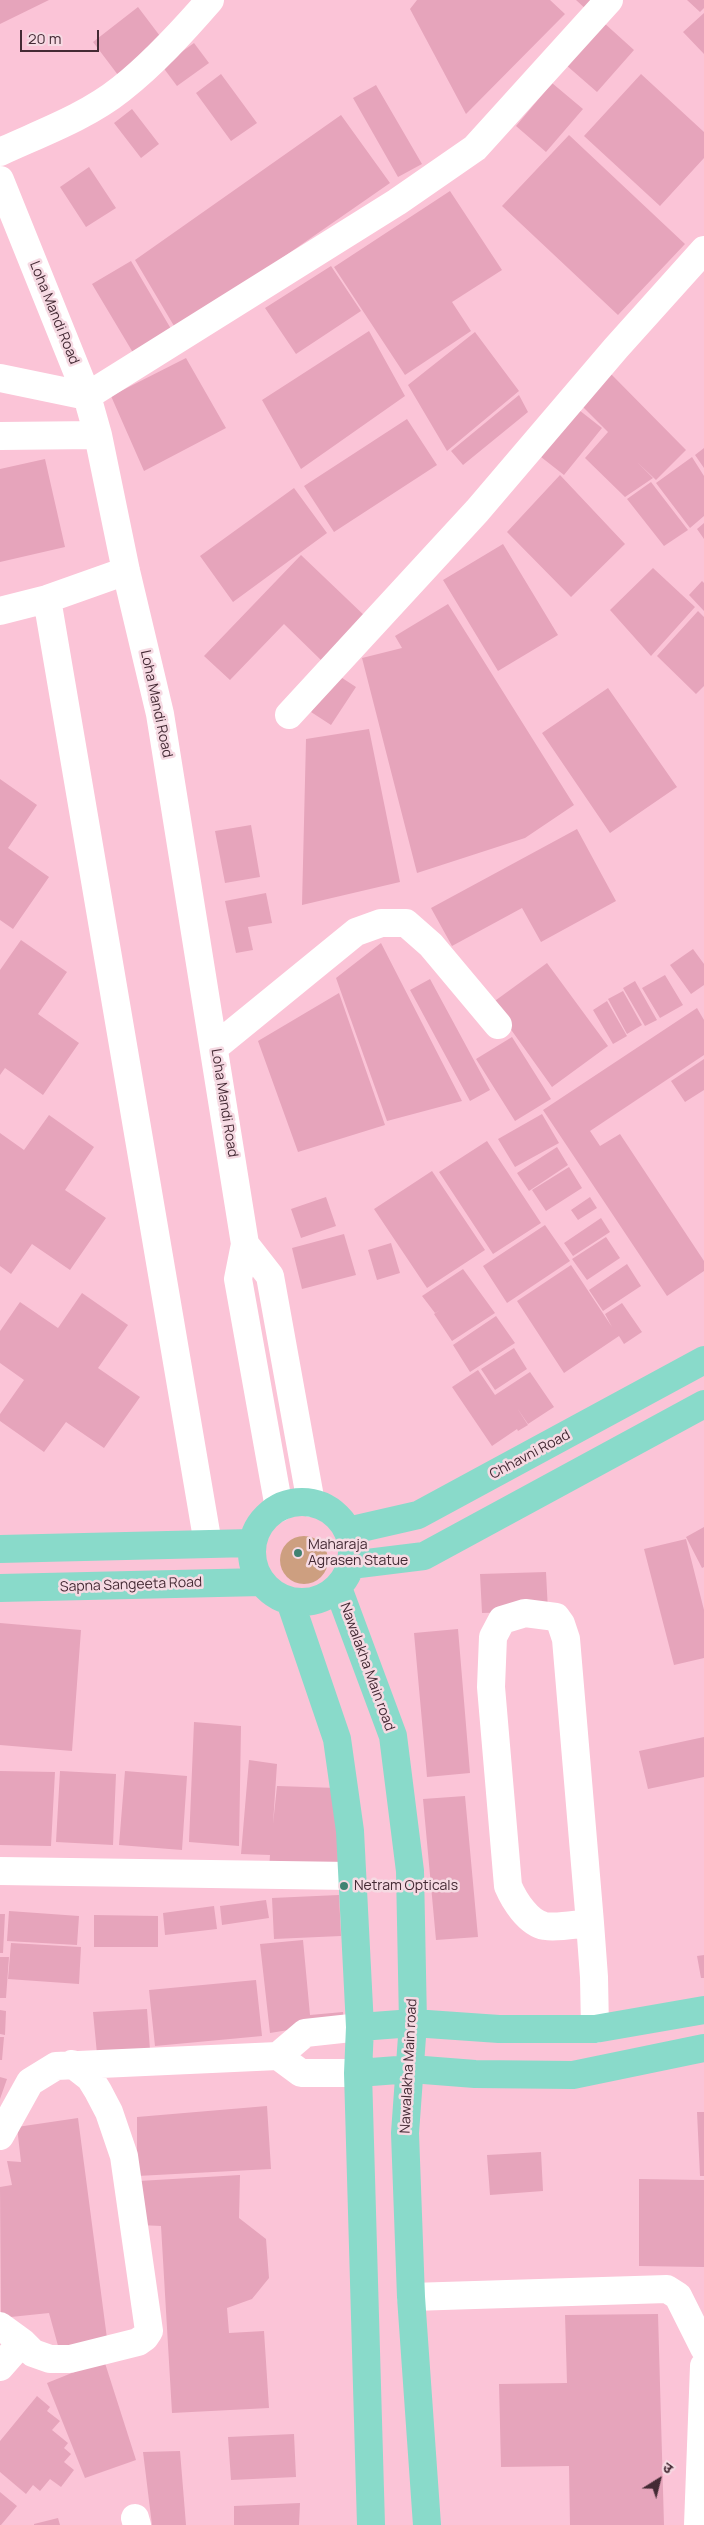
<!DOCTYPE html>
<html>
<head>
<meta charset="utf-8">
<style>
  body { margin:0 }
  #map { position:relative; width:704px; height:2525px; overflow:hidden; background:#fbc4d7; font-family:Manrope,"Noto Sans Devanagari",sans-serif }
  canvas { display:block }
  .north { position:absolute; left:634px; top:2455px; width:50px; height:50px; -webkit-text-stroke:4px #f6dae3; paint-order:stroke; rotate:36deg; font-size:14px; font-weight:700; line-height:20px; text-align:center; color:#442a34 }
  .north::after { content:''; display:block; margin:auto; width:18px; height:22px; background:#442a34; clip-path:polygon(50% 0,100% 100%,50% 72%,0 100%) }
  .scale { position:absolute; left:20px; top:30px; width:79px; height:22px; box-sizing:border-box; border:2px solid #442a34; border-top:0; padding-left:6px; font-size:15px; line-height:18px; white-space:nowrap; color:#442a34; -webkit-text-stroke:4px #f6dae3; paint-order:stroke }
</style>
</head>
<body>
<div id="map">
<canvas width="704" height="2525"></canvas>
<div class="north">उ</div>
<div class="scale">20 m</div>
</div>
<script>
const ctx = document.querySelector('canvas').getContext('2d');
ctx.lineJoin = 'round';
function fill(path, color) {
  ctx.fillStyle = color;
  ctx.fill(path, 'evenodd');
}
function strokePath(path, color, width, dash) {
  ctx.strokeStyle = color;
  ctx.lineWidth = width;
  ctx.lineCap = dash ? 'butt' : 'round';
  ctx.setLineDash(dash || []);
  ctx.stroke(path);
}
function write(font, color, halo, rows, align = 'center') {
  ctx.font = font + ' Manrope,sans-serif';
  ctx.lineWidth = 5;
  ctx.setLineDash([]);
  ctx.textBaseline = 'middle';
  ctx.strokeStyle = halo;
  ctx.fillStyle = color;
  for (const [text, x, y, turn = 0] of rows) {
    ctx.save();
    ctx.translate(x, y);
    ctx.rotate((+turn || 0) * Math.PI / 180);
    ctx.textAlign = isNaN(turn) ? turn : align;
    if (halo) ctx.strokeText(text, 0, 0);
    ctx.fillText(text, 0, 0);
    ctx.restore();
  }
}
const green = new Path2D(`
  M280 1560a24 24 0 1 1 48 0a24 24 0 1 1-48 0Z`);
const building = new Path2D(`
  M 0,0 L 49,0 L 0,24 Z
  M 417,0 L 550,0 L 565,14 L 466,114 L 410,9 Z
  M 576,0 L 598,0 L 588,11 Z
  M 687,0 L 704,0 L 704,8 L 700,12 Z
  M 138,7 L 163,40 L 118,75 L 93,42 Z
  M 704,13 L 704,54 L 683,32 Z
  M 603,22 L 634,50 L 597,92 L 566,65 Z
  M 194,43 L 209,63 L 177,86 L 162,66 Z
  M 221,74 L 257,123 L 231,141 L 196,93 Z
  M 641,74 L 704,132 L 704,158 L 660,206 L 584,136 Z
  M 552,83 L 583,109 L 546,152 L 516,126 Z
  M 376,85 L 422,164 L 398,177 L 353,98 Z
  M 132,109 L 159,144 L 141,158 L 114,123 Z
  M 341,115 L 390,183 L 177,331 L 135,260 Z
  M 569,135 L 685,244 L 618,315 L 502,206 Z
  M 89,167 L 116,208 L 86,227 L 60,187 Z
  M 450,191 L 502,270 L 452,302 L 471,331 L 405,375 L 334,267 Z
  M 131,261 L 174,334 L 135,356 L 92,284 Z
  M 331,266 L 361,311 L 296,354 L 265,308 Z
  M 369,331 L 405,396 L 301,469 L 262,400 Z
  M 475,332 L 519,391 L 447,451 L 408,385 Z
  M 186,358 L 226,428 L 144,471 L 111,396 Z
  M 611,374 L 686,450 L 656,480 L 637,462 L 653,478 L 625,497 L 585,458 L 608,432 L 580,404 Z
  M 519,395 L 528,412 L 463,465 L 451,451 Z
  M 579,410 L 602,428 L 564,475 L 541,457 Z
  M 407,419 L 437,465 L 334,532 L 304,486 Z
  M 704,448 L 704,468 L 695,455 Z
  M 692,457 L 704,476 L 704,516 L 690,528 L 656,483 Z
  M 45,459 L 65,547 L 0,562 L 0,469 Z
  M 560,475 L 625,544 L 571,597 L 507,532 Z
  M 651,482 L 688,530 L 664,546 L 627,499 Z
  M 294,488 L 327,533 L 233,602 L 200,556 Z
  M 704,523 L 704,539 L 697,529 Z
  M 503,544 L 558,635 L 498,671 L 443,580 Z
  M 301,555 L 368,619 L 324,663 L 284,624 L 230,680 L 204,656 Z
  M 653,568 L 695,607 L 651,656 L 610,610 Z
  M 702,581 L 704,583 L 704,611 L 689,595 Z
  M 448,604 L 574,805 L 525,838 L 417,873 L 362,658 L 402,648 L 395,636 Z
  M 698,611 L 704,617 L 704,686 L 696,694 L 657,656 Z
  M 336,674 L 356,687 L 331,725 L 311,712 Z
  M 608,688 L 677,787 L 610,833 L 542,733 Z
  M 369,729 L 400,882 L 302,905 L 306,739 Z
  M 0,779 L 37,805 L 8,848 L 49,877 L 13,929 L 0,920 Z
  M 251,825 L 260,877 L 225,883 L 215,831 Z
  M 577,829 L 616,901 L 541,942 L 522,908 L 452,946 L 431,908 Z
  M 266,893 L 272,923 L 248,927 L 253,950 L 236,953 L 225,901 Z
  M 21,940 L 67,972 L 38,1014 L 79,1043 L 43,1095 L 5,1068 L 0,1075 L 0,970 Z
  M 381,943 L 462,1101 L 387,1121 L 336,978 Z
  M 693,949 L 704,964 L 704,985 L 691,994 L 670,965 Z
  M 547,963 L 608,1046 L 552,1087 L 492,1003 Z
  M 665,975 L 683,1005 L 660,1018 L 642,988 Z
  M 430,979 L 490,1090 L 470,1101 L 410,990 Z
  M 635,981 L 657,1020 L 645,1026 L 623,988 Z
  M 623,991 L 642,1025 L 627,1034 L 608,999 Z
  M 339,993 L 385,1125 L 298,1152 L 258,1041 Z
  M 607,1001 L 627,1036 L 613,1044 L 593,1010 Z
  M 697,1008 L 704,1020 L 704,1055 L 590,1131 L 600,1146 L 620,1134 L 704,1261 L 704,1271 L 667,1296 L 543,1110 Z
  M 512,1037 L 551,1099 L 515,1121 L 476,1059 Z
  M 704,1059 L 704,1090 L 685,1102 L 671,1081 Z
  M 542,1114 L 559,1143 L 515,1167 L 498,1139 Z
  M 49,1115 L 94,1147 L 65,1190 L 106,1218 L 70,1270 L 32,1244 L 11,1274 L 0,1266 L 0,1133 L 24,1150 Z
  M 487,1141 L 541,1223 L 493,1254 L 439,1172 Z
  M 557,1147 L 568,1165 L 529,1191 L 517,1173 Z
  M 569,1167 L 582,1188 L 546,1211 L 532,1190 Z
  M 432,1171 L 485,1250 L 427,1288 L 374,1209 Z
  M 326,1197 L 336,1226 L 301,1238 L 291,1209 Z
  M 590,1197 L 597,1208 L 578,1220 L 571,1210 Z
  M 601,1218 L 610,1232 L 573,1256 L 564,1243 Z
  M 545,1225 L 570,1261 L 507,1303 L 483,1266 Z
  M 344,1234 L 356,1275 L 302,1289 L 292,1248 Z
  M 606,1237 L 620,1258 L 587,1280 L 572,1259 Z
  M 391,1243 L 400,1273 L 377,1280 L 368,1250 Z
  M 627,1264 L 641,1286 L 603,1311 L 589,1290 Z
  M 571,1265 L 612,1327 L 605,1314 L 622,1303 L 642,1332 L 624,1344 L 619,1336 L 564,1373 L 517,1301 Z
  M 463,1269 L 495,1313 L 452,1341 L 434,1314 L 440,1310 L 435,1313 L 422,1296 Z
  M 82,1293 L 128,1325 L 98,1368 L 140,1397 L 104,1448 L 66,1422 L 44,1452 L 0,1421 L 0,1414 L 24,1380 L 0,1363 L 0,1331 L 20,1302 L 58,1328 Z
  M 496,1316 L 515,1343 L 470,1372 L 453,1345 Z
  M 514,1348 L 527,1369 L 495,1390 L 481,1369 Z
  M 478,1370 L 495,1395 L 530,1372 L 554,1407 L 528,1424 L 517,1408 L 528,1425 L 518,1431 L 517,1429 L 492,1446 L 452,1387 Z
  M 704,1527 L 704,1567 L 702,1568 L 686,1537 Z
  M 686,1539 L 704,1610 L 704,1658 L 674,1665 L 644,1549 Z
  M 546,1572 L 548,1611 L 482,1613 L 480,1574 Z
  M 0,1623 L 81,1630 L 72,1751 L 0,1745 Z
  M 458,1629 L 470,1773 L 427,1777 L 414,1633 Z
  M 194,1722 L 241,1726 L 239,1846 L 189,1842 Z
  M 704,1737 L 704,1777 L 648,1789 L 639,1751 Z
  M 249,1760 L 277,1764 L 273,1824 L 277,1786 L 337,1788 L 338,1865 L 269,1869 L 270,1855 L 241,1854 Z
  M 0,1771 L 55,1772 L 51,1846 L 0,1845 Z
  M 60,1771 L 116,1774 L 113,1845 L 56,1842 Z
  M 125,1771 L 187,1776 L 182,1850 L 119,1845 Z
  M 465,1796 L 478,1937 L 436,1940 L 423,1799 Z
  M 339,1895 L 341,1936 L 274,1939 L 272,1898 Z
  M 266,1900 L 269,1918 L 222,1925 L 220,1906 Z
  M 214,1906 L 217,1929 L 165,1935 L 163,1913 Z
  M 9,1911 L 79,1916 L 77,1945 L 7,1941 Z
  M 0,1914 L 5,1914 L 3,1953 L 0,1953 Z
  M 94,1915 L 158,1916 L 158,1947 L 94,1947 Z
  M 303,1940 L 310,2015 L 343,2012 L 344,2021 L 270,2033 L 260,1944 Z
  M 11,1943 L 81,1947 L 79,1984 L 8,1979 Z
  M 704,1955 L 704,1978 L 701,1978 L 697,1956 Z
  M 0,1957 L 9,1957 L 6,1998 L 0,1998 Z
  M 256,1980 L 262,2036 L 155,2046 L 149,1990 Z
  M 147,2009 L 150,2050 L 97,2054 L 93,2012 Z
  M 0,2010 L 6,2011 L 5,2035 L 0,2034 Z
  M 0,2037 L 4,2037 L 2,2060 L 0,2060 Z
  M 0,2077 L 7,2079 L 0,2099 Z
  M 267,2106 L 271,2169 L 137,2176 L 137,2117 Z
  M 697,2112 L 704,2112 L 704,2176 L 700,2176 Z
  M 78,2118 L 108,2346 L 60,2353 L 49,2313 L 1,2318 L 0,2187 L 12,2185 L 7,2161 L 21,2162 L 17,2127 Z
  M 541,2152 L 543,2191 L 490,2195 L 487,2155 Z
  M 240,2175 L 239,2218 L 266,2239 L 269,2278 L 252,2299 L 227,2308 L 229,2333 L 264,2331 L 269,2408 L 172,2413 L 161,2226 L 140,2225 L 139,2181 Z
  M 639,2179 L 704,2180 L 704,2267 L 639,2266 Z
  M 658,2314 L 664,2525 L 570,2525 L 569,2466 L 501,2467 L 499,2384 L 567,2383 L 565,2315 Z
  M 104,2360 L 136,2460 L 85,2478 L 47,2383 Z
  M 37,2396 L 50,2407 L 47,2411 L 60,2421 L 52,2430 L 68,2443 L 64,2448 L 71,2454 L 64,2462 L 74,2470 L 61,2487 L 50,2479 L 40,2491 L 33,2485 L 26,2494 L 0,2472 L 0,2441 Z
  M 294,2434 L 296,2477 L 231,2480 L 228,2437 Z
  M 180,2451 L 186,2525 L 152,2525 L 143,2452 Z
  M 0,2492 L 17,2506 L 1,2525 L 0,2525 Z
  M 300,2503 L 299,2525 L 234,2525 L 234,2506 Z
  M 58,2518 L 60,2525 L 34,2525 L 34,2524 Z`);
const minor = new Path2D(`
  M 0,152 C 41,133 86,117 121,89 C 154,63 183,31 210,0
  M 0,180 L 87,396 L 98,435 L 126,571 L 160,714 L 245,1244 L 238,1279 L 279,1508
  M 0,378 L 87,396 L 397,202 L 475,148 L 609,0
  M 0,436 L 98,435
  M 47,599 L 208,1544
  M 0,611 L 47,599 L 126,571
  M 289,715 L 477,511 L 616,348 L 704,250
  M 215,1047 L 356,932 L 381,923 L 406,923 L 431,945 L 498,1025
  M 245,1244 L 270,1276 L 311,1503
  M 0,1871 L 351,1876
  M 590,1923 L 566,1639 L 561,1624 L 556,1617 L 525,1613 L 502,1620 L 493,1637 L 491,1687 L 508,1886 C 514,1900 528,1923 545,1926 C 559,1928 576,1924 590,1923 L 594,1977 L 595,2029
  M 278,2056 L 305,2033 L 360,2027
  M 0,2136 L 30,2082 L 56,2066 L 278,2056 L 301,2073 L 358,2073
  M 411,2297 L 667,2289 L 678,2296 L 704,2348
  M 0,2326 L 22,2342 L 33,2353 L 50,2359 L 70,2359 L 138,2342 L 145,2337 L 149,2331 L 124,2156 L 109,2112 L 98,2091 L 90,2078 L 72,2064
  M 0,2367 L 22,2342
  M 135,2518 L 137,2525
  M 698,2525 L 704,2366`);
const major = new Path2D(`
  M252 1552a50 50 0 1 1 100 0a50 50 0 1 1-100 0Z
  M 348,1531 L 418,1515 L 704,1360
  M 0,1549 L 252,1543
  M 351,1565 L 424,1556 L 704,1404
  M 0,1588 L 262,1582
  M 338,1588 L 393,1736 L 410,1871 L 413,2023 L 405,2133 L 411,2297 L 427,2525
  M 290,1601 L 337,1739 L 350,1831 L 360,2027 L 358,2073 L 371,2525
  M 360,2027 L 413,2023 L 499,2029 L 595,2029 L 704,2010
  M 358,2073 L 411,2069 L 475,2074 L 573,2075 L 704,2048`);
const markers = [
  [298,1553,5,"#408272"],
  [344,1886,5,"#408272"]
];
const streetNames = [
  ["Loha Mandi Road",54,313,68],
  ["Loha Mandi Road",156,704,78],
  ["Loha Mandi Road",224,1103,81],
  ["Chhavni Road",530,1455,-28],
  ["Sapna Sangeeta Road",131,1585,-2],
  ["Nawalakha Main road",367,1667,70],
  ["Nawalakha Main road",409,2066,-87]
];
const poiNames = [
  ["Maharaja",308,1545],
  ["Agrasen Statue",308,1561],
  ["Netram Opticals",354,1886]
];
fill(green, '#cd9f80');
fill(building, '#e6a4bb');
strokePath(minor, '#fff', 28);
strokePath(major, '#89daca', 28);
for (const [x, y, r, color] of markers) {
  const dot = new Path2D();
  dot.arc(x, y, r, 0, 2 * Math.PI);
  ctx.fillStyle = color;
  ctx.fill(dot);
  strokePath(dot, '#f6dae3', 2);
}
write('14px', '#442a34', '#f6dae3', streetNames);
write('14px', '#442a34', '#f6dae3', poiNames, 'left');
</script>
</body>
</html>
